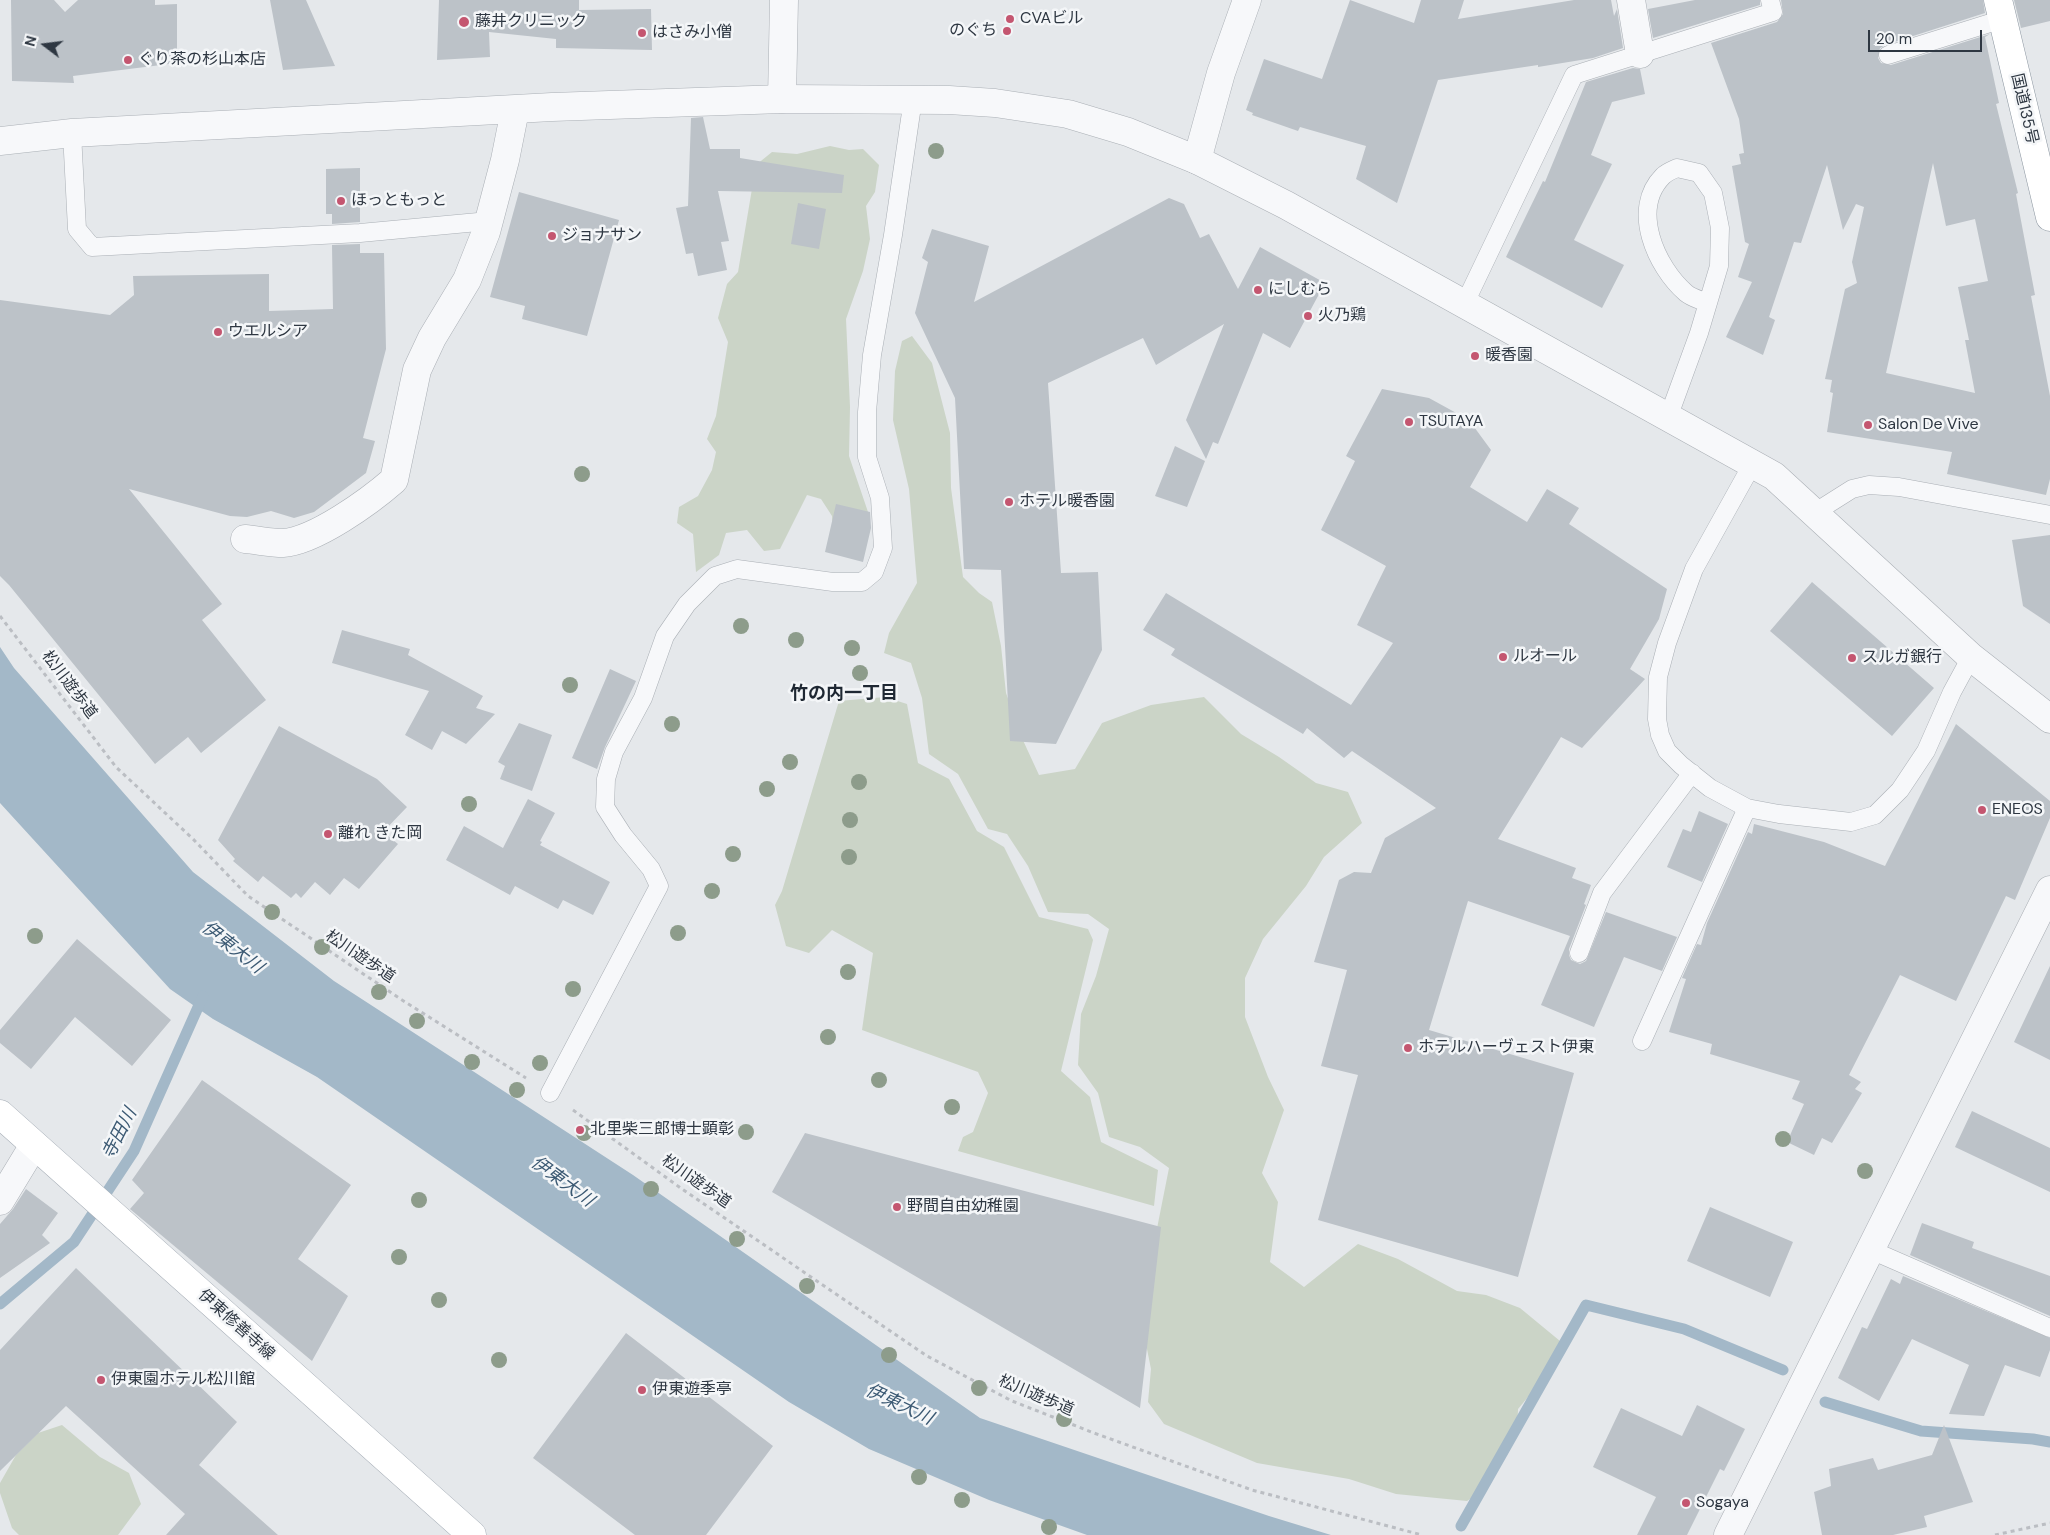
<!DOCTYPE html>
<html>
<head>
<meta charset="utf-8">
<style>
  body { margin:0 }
  #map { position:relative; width:2050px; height:1535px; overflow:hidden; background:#e5e8eb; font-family:"DM Sans",sans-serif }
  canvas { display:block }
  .north { position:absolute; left:20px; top:20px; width:50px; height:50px; -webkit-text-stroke:4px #f4f6f8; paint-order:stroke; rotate:285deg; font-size:14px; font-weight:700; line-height:20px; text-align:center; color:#2e3742 }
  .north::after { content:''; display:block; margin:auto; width:18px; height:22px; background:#2e3742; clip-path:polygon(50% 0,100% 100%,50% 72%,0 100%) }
  .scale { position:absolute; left:1868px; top:30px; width:114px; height:22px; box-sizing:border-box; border:2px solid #2e3742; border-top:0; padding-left:6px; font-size:15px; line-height:18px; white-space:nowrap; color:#2e3742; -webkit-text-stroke:4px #f4f6f8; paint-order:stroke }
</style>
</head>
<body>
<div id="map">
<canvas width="2050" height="1535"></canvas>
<div class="north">N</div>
<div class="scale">20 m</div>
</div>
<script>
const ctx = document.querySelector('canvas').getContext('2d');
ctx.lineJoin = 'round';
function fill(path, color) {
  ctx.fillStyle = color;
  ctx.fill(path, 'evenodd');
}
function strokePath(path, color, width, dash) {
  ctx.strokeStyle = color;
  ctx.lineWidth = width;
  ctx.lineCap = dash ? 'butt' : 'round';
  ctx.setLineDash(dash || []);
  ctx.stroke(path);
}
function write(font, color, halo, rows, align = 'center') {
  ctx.font = font + ' "DM Sans","Noto Sans JP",sans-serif';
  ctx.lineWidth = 5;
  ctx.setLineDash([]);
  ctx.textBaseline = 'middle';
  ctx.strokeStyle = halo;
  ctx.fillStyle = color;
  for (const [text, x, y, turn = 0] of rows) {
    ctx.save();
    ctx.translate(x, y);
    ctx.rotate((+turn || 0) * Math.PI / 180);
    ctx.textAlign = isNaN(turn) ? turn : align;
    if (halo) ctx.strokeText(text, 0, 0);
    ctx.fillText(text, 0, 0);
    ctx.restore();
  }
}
const green = new Path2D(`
  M 830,146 L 849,150 L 863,149 L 879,165 L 875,192 L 866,206 L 870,239 L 863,271 L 846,319 L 850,407 L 849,456 L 868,512 L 869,529 L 834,550 L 832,516 L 821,499 L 807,495 L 780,549 L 764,551 L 747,530 L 726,533 L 719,555 L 696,572 L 693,534 L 677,523 L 679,507 L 698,496 L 712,470 L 716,452 L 707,439 L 716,416 L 728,342 L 718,318 L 727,284 L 738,272 L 756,165 L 772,152 L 797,154 Z
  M 912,336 L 932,363 L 950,433 L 951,488 L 963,577 L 979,593 L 992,602 L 1001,646 L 1006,693 L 1021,736 L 1039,775 L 1075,769 L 1102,723 L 1151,705 L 1204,697 L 1241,734 L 1279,757 L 1316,783 L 1348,792 L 1362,823 L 1324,857 L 1306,886 L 1263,939 L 1245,978 L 1245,1017 L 1268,1077 L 1284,1110 L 1262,1173 L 1278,1202 L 1270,1262 L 1304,1287 L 1358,1244 L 1398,1259 L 1457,1291 L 1486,1295 L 1520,1308 L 1560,1341 L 1553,1367 L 1518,1409 L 1517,1437 L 1485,1489 L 1467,1501 L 1396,1494 L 1349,1479 L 1257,1463 L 1164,1424 L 1148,1402 L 1151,1369 L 1140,1314 L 1169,1168 L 1140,1147 L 1109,1137 L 1098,1093 L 1078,1065 L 1081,1014 L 1096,976 L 1109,929 L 1088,914 L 1048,912 L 1028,866 L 1007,834 L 988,829 L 958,774 L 929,754 L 922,698 L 911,663 L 884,653 L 889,633 L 917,583 L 909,489 L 893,420 L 895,371 L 902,341 Z
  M 885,697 L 907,704 L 918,763 L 949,779 L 977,831 L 1004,847 L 1039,917 L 1088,929 L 1093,940 L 1061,1071 L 1090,1097 L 1101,1142 L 1158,1170 L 1154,1206 L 958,1151 L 963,1137 L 973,1132 L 988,1093 L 978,1072 L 862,1030 L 873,953 L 832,930 L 809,953 L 786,946 L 775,905 L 782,891 L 839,701 Z
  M 62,1425 L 100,1457 L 129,1473 L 141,1504 L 118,1535 L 19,1535 L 12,1528 L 0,1493 L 0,1483 L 16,1455 L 38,1433 Z`);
const water = new Path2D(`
  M 0,647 L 14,668 L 193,872 L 334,981 L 633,1175 L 980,1418 L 1269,1516 L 1331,1535 L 1087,1535 L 989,1500 L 869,1449 L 789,1402 L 317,1077 L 213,1019 L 170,989 L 0,803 Z`);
const stream = new Path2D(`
  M 0,1304 L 74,1242 L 134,1151 L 203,996
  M 1825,1402 L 1921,1431 L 2033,1439 L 2050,1442
  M 1461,1526 L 1586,1305 L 1684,1329 L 1783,1370`);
const building = new Path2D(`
  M 11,0 L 54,0 L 65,12 L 78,0 L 155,0 L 155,5 L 177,4 L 177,63 L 73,76 L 74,83 L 12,81 Z
  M 270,0 L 306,0 L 335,66 L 283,70 Z
  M 439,0 L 579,0 L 579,10 L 651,9 L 652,50 L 556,48 L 556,39 L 489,32 L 490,57 L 437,60 Z
  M 1350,0 L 1414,23 L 1421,0 L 1464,0 L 1458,19 L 1574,0 L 1611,0 L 1614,16 L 1617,9 L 1623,48 L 1593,58 L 1538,67 L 1538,65 L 1438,80 L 1397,203 L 1356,179 L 1366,146 L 1300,127 L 1298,131 L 1252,115 L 1253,113 L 1246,110 L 1264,59 L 1322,79 Z
  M 1695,0 L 1760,0 L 1760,5 L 1653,38 L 1648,9 Z
  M 1781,0 L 1983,0 L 1985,13 L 1885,45 L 1880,48 L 1878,58 L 1881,63 L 1891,65 L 1990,34 L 1985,37 L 1999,103 L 1996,104 L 2018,193 L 2016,194 L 2035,295 L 2031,296 L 2050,396 L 2050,479 L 2046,495 L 1947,474 L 1952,452 L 1827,432 L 1833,393 L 1830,392 L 1832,380 L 1825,379 L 1845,289 L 1857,283 L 1852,262 L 1864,207 L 1856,204 L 1843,230 L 1827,165 L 1801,243 L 1794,242 L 1769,317 L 1775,320 L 1763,355 L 1726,337 L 1752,282 L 1738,277 L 1749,244 L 1745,242 L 1732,166 L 1741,164 L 1739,154 L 1744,153 L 1739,119 L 1711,43 L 1777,22 L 1783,14 ZM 1933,163 L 1946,226 L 1975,219 L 1988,281 L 1958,287 L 1969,340 L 1965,340 L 1975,393 L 1886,373 Z
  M 2014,0 L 2050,0 L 2050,21 L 2021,28 Z
  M 1633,68 L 1640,69 L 1645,94 L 1612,102 L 1591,155 L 1612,164 L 1574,240 L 1624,265 L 1602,308 L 1506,257 L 1543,181 L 1545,182 L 1586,82 Z
  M 703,117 L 710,149 L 740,149 L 740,158 L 844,175 L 842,193 L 718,191 L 729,241 L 721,242 L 727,270 L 698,276 L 693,253 L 686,254 L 676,208 L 688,206 L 691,118 Z
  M 360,168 L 360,222 L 332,224 L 332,214 L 326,214 L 326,169 Z
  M 519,192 L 619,220 L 587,336 L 522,319 L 525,306 L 490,297 Z
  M 1169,198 L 1184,204 L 1200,238 L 1209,234 L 1238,289 L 1260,247 L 1325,283 L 1290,348 L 1263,333 L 1218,444 L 1213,442 L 1206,459 L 1186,420 L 1224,324 L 1156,365 L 1143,338 L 1048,383 L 1061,573 L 1098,572 L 1102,650 L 1056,744 L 1010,741 L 1001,570 L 964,569 L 955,398 L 915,313 L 928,262 L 922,258 L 932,229 L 989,246 L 974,302 Z
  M 798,203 L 826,209 L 819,249 L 791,244 Z
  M 360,244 L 360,253 L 384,253 L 386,349 L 363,438 L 375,441 L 366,473 L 314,512 L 294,518 L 271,511 L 247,517 L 230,516 L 129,489 L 222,604 L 202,620 L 266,700 L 201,753 L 188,737 L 155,764 L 9,585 L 0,576 L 0,300 L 110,315 L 134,295 L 133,276 L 269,274 L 269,311 L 333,309 L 332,245 Z
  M 1382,389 L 1429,398 L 1469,420 L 1491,450 L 1470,487 L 1527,522 L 1547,489 L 1579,508 L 1569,524 L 1667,589 L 1659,619 L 1630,669 L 1645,679 L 1582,748 L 1561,737 L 1498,839 L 1576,868 L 1572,878 L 1591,885 L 1584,904 L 1586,905 L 1569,949 L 1569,955 L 1571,960 L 1580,964 L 1586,961 L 1606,912 L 1677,937 L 1662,971 L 1624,957 L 1594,1027 L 1541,1005 L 1570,936 L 1468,901 L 1429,1030 L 1574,1073 L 1518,1277 L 1318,1220 L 1358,1075 L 1321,1066 L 1347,970 L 1314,962 L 1339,880 L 1354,872 L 1371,873 L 1385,838 L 1436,808 L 1352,751 L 1344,758 L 1307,728 L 1303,734 L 1171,655 L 1175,649 L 1143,630 L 1166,593 L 1351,705 L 1393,643 L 1357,625 L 1386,566 L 1321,530 L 1355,461 L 1346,456 Z
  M 1175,446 L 1205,461 L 1187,507 L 1155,496 Z
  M 836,504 L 870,512 L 871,528 L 863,562 L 825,552 Z
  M 2050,535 L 2050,624 L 2023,606 L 2012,540 Z
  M 1812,582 L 1934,688 L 1892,736 L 1770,631 Z
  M 342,630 L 410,649 L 408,655 L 483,696 L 476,708 L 495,714 L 466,744 L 442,731 L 432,750 L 405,735 L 429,691 L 332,663 Z
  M 610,669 L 636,681 L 605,747 L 597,769 L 572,758 Z
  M 519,723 L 552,735 L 532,791 L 500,779 L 505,766 L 498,762 Z
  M 1956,724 L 2050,801 L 2050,818 L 2015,900 L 2006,896 L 1956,1001 L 1900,975 L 1849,1075 L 1861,1082 L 1855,1089 L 1862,1093 L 1832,1143 L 1822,1138 L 1814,1155 L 1787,1142 L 1804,1104 L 1792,1099 L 1800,1081 L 1710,1054 L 1712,1044 L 1669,1032 L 1686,979 L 1682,978 L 1697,944 L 1701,945 L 1707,923 L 1748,832 L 1752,834 L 1754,824 L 1824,842 L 1885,866 Z
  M 279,726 L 377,779 L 407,807 L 383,832 L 398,844 L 359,889 L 344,878 L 330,895 L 315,882 L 301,898 L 296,893 L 291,898 L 263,876 L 258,882 L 233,861 L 235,859 L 218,840 Z
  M 528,799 L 555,813 L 540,841 L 542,842 L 540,845 L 610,882 L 593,915 L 563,900 L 558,909 L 515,886 L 510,895 L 446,860 L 464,826 L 503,848 Z
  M 1699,811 L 1728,824 L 1702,882 L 1667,867 L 1683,829 L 1691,832 Z
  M 77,939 L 171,1020 L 132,1066 L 75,1017 L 31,1069 L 0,1043 L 0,1030 Z
  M 2050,966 L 2050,1060 L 2014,1042 Z
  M 202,1080 L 351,1185 L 298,1259 L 348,1296 L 312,1361 L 130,1209 L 144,1193 L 132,1180 Z
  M 1972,1111 L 2050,1148 L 2050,1192 L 1955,1147 Z
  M 805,1133 L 1161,1227 L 1140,1408 L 772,1192 Z
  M 26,1189 L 58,1213 L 42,1235 L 50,1243 L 0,1278 L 0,1224 L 13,1209 Z
  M 1710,1207 L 1793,1242 L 1770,1297 L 1687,1261 Z
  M 1922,1223 L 1974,1242 L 1972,1248 L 2050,1276 L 2050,1316 L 1910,1255 Z
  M 76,1268 L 237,1422 L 199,1465 L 278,1535 L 166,1535 L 185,1514 L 66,1406 L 0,1471 L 0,1350 Z
  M 1903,1276 L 2050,1338 L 2050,1350 L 2040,1377 L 2005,1365 L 1984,1416 L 1949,1414 L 1969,1365 L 1912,1339 L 1879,1401 L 1838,1378 L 1862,1327 L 1867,1329 L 1891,1279 L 1900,1284 Z
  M 626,1333 L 773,1446 L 706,1535 L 635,1535 L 533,1458 Z
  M 1697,1405 L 1745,1429 L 1724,1471 L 1720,1469 L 1687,1535 L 1637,1535 L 1656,1497 L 1593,1467 L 1621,1408 L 1682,1436 Z
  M 1944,1425 L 1973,1502 L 1924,1516 L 1927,1527 L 1893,1535 L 1822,1535 L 1814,1492 L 1831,1486 L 1829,1469 L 1873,1458 L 1878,1470 L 1932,1455 Z`);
const path = new Path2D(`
  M 0,616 L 116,767 L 193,839 L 248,896 L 402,1000 L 526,1078
  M 573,1110 L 682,1189 L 927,1356 L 1012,1401 L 1094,1433 L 1252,1490 L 1422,1535
  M 1995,1535 L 2050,1523`);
const service = new Path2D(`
  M 1888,55 L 2003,19
  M 72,133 L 77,229 L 92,247 L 360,233 L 489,221
  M 1464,305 L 1574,75 L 1773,12 L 1770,0
  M 1668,418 L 1699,333 L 1719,266 L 1720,228 L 1713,193 L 1699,173 L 1677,168 C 1673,170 1667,172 1663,176 C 1630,209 1656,267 1686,293 C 1692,298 1701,300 1707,303
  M 1753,463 L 1694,569 L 1667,643 L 1658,677 L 1657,719 L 1660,735 L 1667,751 L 1681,765 L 1710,788 L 1747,808 L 1779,814 L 1851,822 L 1875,815 L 1900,790 L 1926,751 L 1952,692 L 1971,657
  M 1814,513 L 1852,489 L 1869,485 L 1899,487 L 2050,515
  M 1579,953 L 1602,893 L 1692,773
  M 1642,1041 L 1747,808
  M 550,1093 L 659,886 L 651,869 L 623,835 L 605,807 L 606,779 L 614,752 L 643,698 L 665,636 L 687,604 L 715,576 L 737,569 L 833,582 L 862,582 L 874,572 L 883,548 L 880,498 L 867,457 L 867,412 L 872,355 L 893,235 L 913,99
  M 1871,1250 L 2050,1328`);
const minor = new Path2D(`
  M 1631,0 L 1640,54
  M 782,99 L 784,0
  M 1197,160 L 1221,73 L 1247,0
  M 245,539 C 257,540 271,543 283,543 C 315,541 370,501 394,480 L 417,370 L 432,338 L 467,280 L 486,232 L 505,160 L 515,110
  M 0,1201 L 34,1145`);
const tertiary = new Path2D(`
  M 0,141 L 72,133 L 552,107 L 782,99 L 949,100 L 995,103 L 1068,114 L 1128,132 L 1197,160 L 1286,205 L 1774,476 L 1971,657 L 2050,719
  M 1728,1535 L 2050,890`);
const primary = new Path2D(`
  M 0,1114 L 472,1535`);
const trunk = new Path2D(`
  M 1998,0 L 2050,217`);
const trees = [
  [936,151],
  [582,474],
  [741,626],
  [796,640],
  [852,648],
  [860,673],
  [570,685],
  [672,724],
  [790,762],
  [859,782],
  [767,789],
  [469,804],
  [850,820],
  [733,854],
  [849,857],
  [712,891],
  [272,912],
  [678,933],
  [35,936],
  [322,947],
  [848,972],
  [573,989],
  [379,992],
  [417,1021],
  [828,1037],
  [472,1062],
  [540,1063],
  [879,1080],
  [517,1090],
  [952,1107],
  [746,1132],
  [584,1133],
  [1783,1139],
  [1865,1171],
  [651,1189],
  [419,1200],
  [737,1239],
  [399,1257],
  [807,1286],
  [439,1300],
  [889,1355],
  [499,1360],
  [979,1388],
  [1064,1419],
  [919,1477],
  [962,1500],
  [1049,1527]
];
const markers = [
  [1010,19,5,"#c45670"],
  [464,22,6,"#c45670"],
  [1007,31,5,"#c45670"],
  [642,33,5,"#c45670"],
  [128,60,5,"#c45670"],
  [341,201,5,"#c45670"],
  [552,236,5,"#c45670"],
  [1258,290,5,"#c45670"],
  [1308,316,5,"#c45670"],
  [218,332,5,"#c45670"],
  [1475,356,5,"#c45670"],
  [1409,422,5,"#c45670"],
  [1868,425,5,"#c45670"],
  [1009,502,5,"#c45670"],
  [1503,657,5,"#c45670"],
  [1852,658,5,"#c45670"],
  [1982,810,5,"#c45670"],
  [328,834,5,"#c45670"],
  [1408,1048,5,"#c45670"],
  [580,1130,5,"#c45670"],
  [897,1207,5,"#c45670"],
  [101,1380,5,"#c45670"],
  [642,1390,5,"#c45670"],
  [1686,1503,5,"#c45670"]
];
const poiNames = [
  ["CVAビル",1020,19],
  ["藤井クリニック",475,22],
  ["のぐち",997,31,"right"],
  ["はさみ小僧",652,33],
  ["ぐり茶の杉山本店",138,60],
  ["ほっともっと",351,201],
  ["ジョナサン",562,236],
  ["にしむら",1268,290],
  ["火乃鶏",1318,316],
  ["ウエルシア",228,332],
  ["暖香園",1485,356],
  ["TSUTAYA",1419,422],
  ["Salon De Vive",1878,425],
  ["ホテル暖香園",1019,502],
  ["ルオール",1513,657],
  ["スルガ銀行",1862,658],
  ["ENEOS",1992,810],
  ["離れ きた岡",338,834],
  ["ホテルハーヴェスト伊東",1418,1048],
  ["北里柴三郎博士顕彰",590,1130],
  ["野間自由幼稚園",907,1207],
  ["伊東園ホテル松川館",111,1380],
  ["伊東遊季亭",652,1390],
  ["Sogaya",1696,1503]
];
const streetNames = [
  ["国道135号",2024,109,77],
  ["松川遊歩道",69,685,53],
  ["松川遊歩道",360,957,34],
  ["松川遊歩道",696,1182,35],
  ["伊東修善寺線",236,1325,42],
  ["松川遊歩道",1036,1396,23]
];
const neighbourhoodNames = [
  ["竹の内一丁目",844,694]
];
const waterNames = [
  ["伊東大川",232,948,38],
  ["寺田川",120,1134,-63],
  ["伊東大川",562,1182,36],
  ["伊東大川",899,1405,25]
];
fill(green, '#cbd4c7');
fill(water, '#a3b8c8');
strokePath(stream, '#a3b8c8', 11);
fill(building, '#bcc2c8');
strokePath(service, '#aaafb5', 19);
strokePath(minor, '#aaafb5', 29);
strokePath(tertiary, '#aaafb5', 29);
strokePath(primary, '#a5adb6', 29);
strokePath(trunk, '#8d97a1', 29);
strokePath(path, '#bbbec3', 3, [4, 4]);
strokePath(service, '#f7f8fa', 18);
strokePath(minor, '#f7f8fa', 28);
strokePath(tertiary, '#f7f8fa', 28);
strokePath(primary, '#fff', 28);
strokePath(trunk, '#fff', 28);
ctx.fillStyle = '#8d9c8b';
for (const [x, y] of trees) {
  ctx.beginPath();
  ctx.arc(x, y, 8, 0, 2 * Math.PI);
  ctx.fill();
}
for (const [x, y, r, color] of markers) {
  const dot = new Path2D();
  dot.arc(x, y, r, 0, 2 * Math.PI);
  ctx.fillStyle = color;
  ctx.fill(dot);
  strokePath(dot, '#f4f6f8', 2);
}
write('16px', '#2e3742', '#f4f6f8', poiNames, 'left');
write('16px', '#2e3742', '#f4f6f8', streetNames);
write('bold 18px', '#1f2833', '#f4f6f8', neighbourhoodNames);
write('italic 18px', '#3b5973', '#f4f6f8', waterNames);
</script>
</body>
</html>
